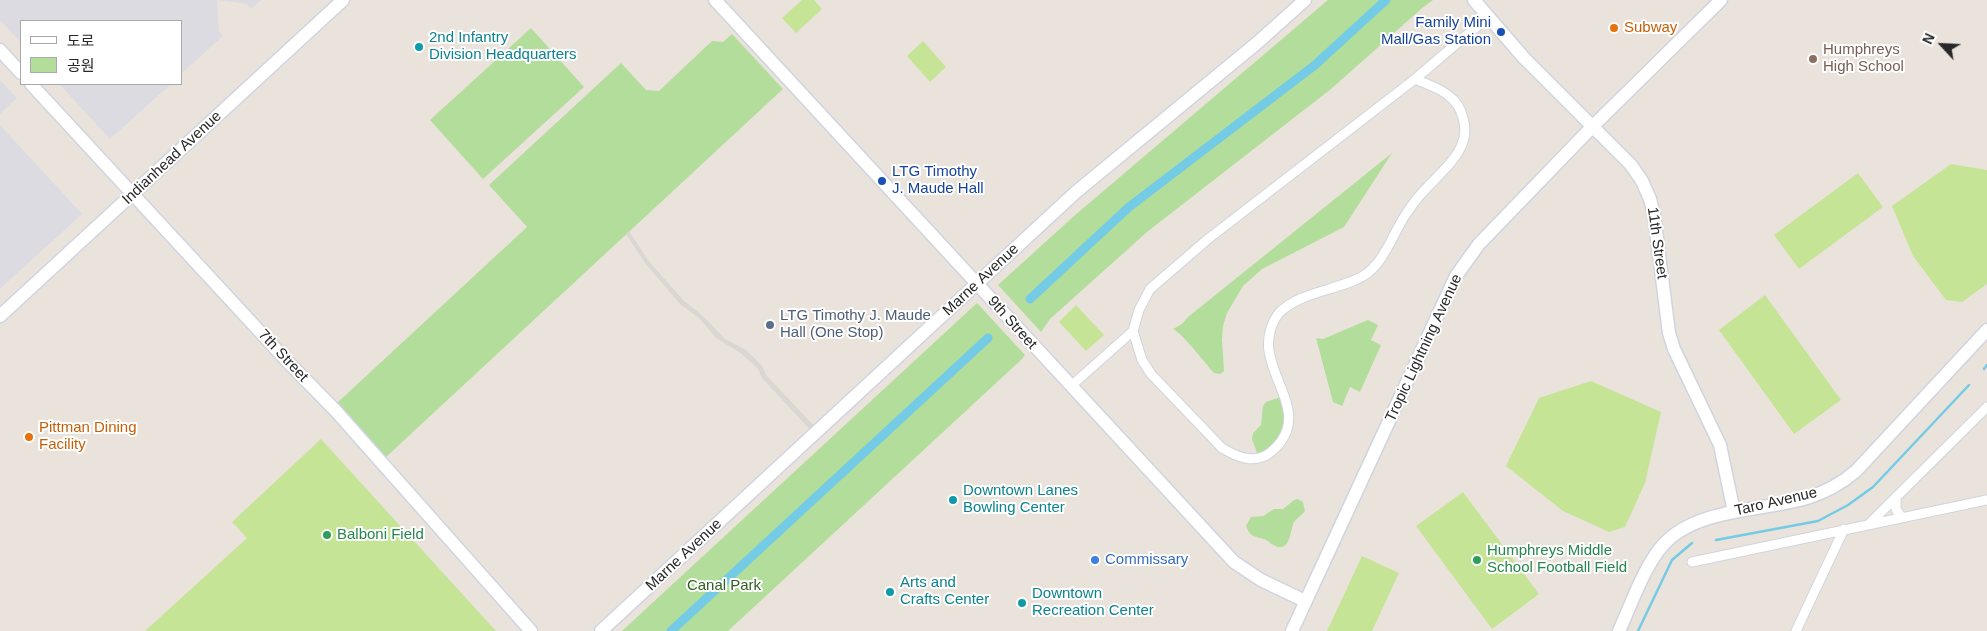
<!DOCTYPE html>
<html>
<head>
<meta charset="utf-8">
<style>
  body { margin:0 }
  #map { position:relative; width:1987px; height:631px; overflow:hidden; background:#eae3db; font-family:Helvetica,"Noto Sans KR",sans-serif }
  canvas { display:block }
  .legend { position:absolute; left:20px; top:20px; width:162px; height:65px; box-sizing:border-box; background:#fff; border:1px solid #a9a9a9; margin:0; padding:6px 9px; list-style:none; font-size:15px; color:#282828 }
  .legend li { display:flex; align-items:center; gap:10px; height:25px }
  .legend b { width:25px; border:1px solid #a9a9a9 }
  .north { position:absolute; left:1917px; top:20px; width:50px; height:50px; -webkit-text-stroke:4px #fff; paint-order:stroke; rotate:295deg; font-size:14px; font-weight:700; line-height:20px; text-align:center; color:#282828 }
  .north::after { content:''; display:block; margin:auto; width:18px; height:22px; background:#282828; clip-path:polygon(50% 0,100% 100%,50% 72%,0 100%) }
</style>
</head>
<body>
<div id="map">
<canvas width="1987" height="631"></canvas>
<ul class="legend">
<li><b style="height:6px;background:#fff"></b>도로</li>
<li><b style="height:14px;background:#b3dd9a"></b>공원</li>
</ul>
<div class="north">N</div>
</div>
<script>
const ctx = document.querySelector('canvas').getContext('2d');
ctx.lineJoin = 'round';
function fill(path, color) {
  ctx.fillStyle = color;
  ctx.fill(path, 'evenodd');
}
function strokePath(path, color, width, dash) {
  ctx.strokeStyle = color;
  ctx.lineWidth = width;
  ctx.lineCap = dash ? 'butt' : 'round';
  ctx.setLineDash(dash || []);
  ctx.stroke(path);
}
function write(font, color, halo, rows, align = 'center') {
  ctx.font = font + ' Helvetica,sans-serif';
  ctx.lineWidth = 4;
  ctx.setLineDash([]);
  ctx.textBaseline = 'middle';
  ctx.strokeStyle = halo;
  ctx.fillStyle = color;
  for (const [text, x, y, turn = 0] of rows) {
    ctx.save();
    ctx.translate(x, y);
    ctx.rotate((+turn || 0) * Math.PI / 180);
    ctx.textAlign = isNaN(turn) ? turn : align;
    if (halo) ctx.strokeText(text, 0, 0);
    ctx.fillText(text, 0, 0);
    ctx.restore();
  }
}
const industrial = new Path2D(`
  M 0,0 L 217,0 L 219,31 L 223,36 L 181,74 L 181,21 L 21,21 L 21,43 L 0,20 Z
  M 218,0 L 261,0 L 251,9 L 247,4 Z
  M 0,80 L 17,98 L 0,114 Z
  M 59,84 L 171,84 L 110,139 Z
  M 0,125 L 82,214 L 0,289 Z`);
const green = new Path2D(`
  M 1328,0 L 1433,0 L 1421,9 L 1331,89 L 1147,232 L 1050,319 L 1041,332 L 998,285 L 1074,216 Z
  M 531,28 L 584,87 L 483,179 L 430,120 Z
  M 732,34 L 783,89 L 386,457 L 337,403 L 527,227 L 489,185 L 621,63 L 646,90 L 659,91 L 712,41 L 723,42 Z
  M 1392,153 L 1344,227 L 1262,269 L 1243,286 L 1227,313 L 1223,326 L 1222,340 L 1224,371 L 1220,374 L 1214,373 C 1204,362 1184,335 1173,329 L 1182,324 L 1188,317 Z
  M 977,303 L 1025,355 L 1022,359 L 728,631 L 622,631 Z
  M 1368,320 L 1378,325 L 1371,340 L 1381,345 L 1360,392 L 1350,387 L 1342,406 L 1333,402 L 1316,338 L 1323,339 Z
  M 1284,396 L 1287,431 L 1259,458 L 1252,439 L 1253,433 L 1261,425 L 1263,406 L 1266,402 Z
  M 1298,499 L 1303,502 L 1305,511 C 1302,515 1297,518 1294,522 C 1290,530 1291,549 1278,547 C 1273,546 1269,541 1264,539 C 1254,536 1250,537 1246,526 L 1251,517 L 1263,516 L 1274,509 L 1283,509 L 1294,500 Z`);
const pitch = new Path2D(`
  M 802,0 L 814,0 L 822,9 L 796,33 L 782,18 Z
  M 923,41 L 946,67 L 930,82 L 907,56 Z
  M 1951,164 L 1987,170 L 1987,284 L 1962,302 L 1946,300 L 1913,256 L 1892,206 Z
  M 1858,173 L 1883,207 L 1799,269 L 1774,235 Z
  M 1765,295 L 1841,400 L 1794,434 L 1719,330 Z
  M 1076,305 L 1104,335 L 1086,351 L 1059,322 Z
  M 1591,381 L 1661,412 L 1645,483 L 1625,527 L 1609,532 L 1563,511 L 1506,466 L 1539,398 Z
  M 321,439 L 496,631 L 145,631 L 247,538 L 232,522 Z
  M 1463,492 L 1539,594 L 1492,629 L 1416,526 Z
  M 1362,556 L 1399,573 L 1372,631 L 1327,631 Z`);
const plaza = new Path2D(`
  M 629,231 L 648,260 L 683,300 L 702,315 L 725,339 L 746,350 L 762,366 L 766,375 L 818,430 L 814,434 L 762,378 L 758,369 L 742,354 L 716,338 L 699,318 L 680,304 L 645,263 L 626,234 Z`);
const stream = new Path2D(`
  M 1984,369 L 1987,365
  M 1716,540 L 1818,521 L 1848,505 L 1873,487 L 1969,385
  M 1638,631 L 1672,560 L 1692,543`);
const canal = new Path2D(`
  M 1030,299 L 1129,207 L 1315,65 L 1386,0
  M 671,631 L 988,338`);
const street = new Path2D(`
  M 1415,79 C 1426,84 1440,88 1449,96 C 1456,101 1461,110 1463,118 C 1473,150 1441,171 1422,193 C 1416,199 1411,207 1406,214 C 1393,233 1384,264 1363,276 C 1339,290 1300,292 1280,312 C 1271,322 1267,338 1269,351 C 1275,389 1309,419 1271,452 C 1255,465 1237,457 1222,448 L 1151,374 L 1142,360 L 1133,331 L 1139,310 L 1150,289 L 1208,239 L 1415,79 L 1488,17
  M 1071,386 L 1133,331
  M 1896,497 L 1896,509 L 1901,517
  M 1869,524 L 1987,407
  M 1692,562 L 1987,500
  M 1796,631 L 1844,529`);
const secondary = new Path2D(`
  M 715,0 L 1234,562 L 1261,580 L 1305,601
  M 1474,0 L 1524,58 L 1631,165 L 1642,181 L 1650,199 L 1654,215 L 1669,333 L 1674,349 L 1720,445 L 1734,512
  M 0,50 L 21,73
  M 31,84 L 286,360 L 335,410 L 531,631
  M 0,316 L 343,0
  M 601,631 L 1076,192 L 1257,43 L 1305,0
  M 1292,631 L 1456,276 L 1479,244 L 1592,127 L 1721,0
  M 1619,631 C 1631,605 1645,564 1664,544 C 1697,508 1763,511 1807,498 C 1826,492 1841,484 1856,471 L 1987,330`);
const markers = [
  [1614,28,5,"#e8710a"],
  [1501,32,5,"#1a4fb4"],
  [419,47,5,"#0f9aa8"],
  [1813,59,5,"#8d6e63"],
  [882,181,5,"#1a4fb4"],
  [770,325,5,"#5c6f8a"],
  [29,437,5,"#e8710a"],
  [953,500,5,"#0f9aa8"],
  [327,535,5,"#2e9e5b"],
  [1095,560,5,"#3f7fe0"],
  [1477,560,5,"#2e9e5b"],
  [890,592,5,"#0f9aa8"],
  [1022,603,5,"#0f9aa8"]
];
const transitNames = [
  ["Family Mini",1491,23],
  ["Mall/Gas Station",1491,40],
  ["LTG Timothy",892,172,"left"],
  ["J. Maude Hall",892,189,"left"]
];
const foodNames = [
  ["Subway",1624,28],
  ["Pittman Dining",39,428],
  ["Facility",39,445]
];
const cultureNames = [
  ["2nd Infantry",429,38],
  ["Division Headquarters",429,55],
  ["Downtown Lanes",963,491],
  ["Bowling Center",963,508],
  ["Arts and",900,583],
  ["Crafts Center",900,600],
  ["Downtown",1032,594],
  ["Recreation Center",1032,611]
];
const educationNames = [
  ["Humphreys",1823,50],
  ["High School",1823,67]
];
const streetNames = [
  ["Indianhead Avenue",172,158,-43],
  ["11th Street",1657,243,82],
  ["Marne Avenue",981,280,-43],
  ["9th Street",1012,323,48],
  ["Tropic Lightning Avenue",1424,348,-65],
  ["7th Street",283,356,47],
  ["Taro Avenue",1776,502,-13],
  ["Marne Avenue",684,555,-43]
];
const serviceNames = [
  ["LTG Timothy J. Maude",780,316],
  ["Hall (One Stop)",780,333]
];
const leisureNames = [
  ["Balboni Field",337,535],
  ["Humphreys Middle",1487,551],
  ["School Football Field",1487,568]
];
const shopNames = [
  ["Commissary",1105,560]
];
const parkNames = [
  ["Canal Park",724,586]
];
fill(industrial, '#dddbe2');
fill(green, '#b3dd9a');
fill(pitch, '#c6e496');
fill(plaza, '#dad6d1');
strokePath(stream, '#74cbe6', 2.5);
strokePath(canal, '#74cbe6', 9);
strokePath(street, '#d0d4e0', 11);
strokePath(secondary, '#d0d4e0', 15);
strokePath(street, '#fff', 9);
strokePath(secondary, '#fff', 12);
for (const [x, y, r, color] of markers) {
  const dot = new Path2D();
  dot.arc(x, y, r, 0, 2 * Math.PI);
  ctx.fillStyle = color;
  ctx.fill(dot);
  strokePath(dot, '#fff', 2);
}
write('15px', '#164399', '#fff', transitNames, 'right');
write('15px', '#c56008', '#fff', foodNames, 'left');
write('15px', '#0d838f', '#fff', cultureNames, 'left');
write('15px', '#785e54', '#fff', educationNames, 'left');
write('15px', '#282828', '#fff', streetNames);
write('15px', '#4e5e75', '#fff', serviceNames, 'left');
write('15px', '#27864d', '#fff', leisureNames, 'left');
write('15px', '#366cbe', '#fff', shopNames, 'left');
write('15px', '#2e5f1e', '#fff', parkNames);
</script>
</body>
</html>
